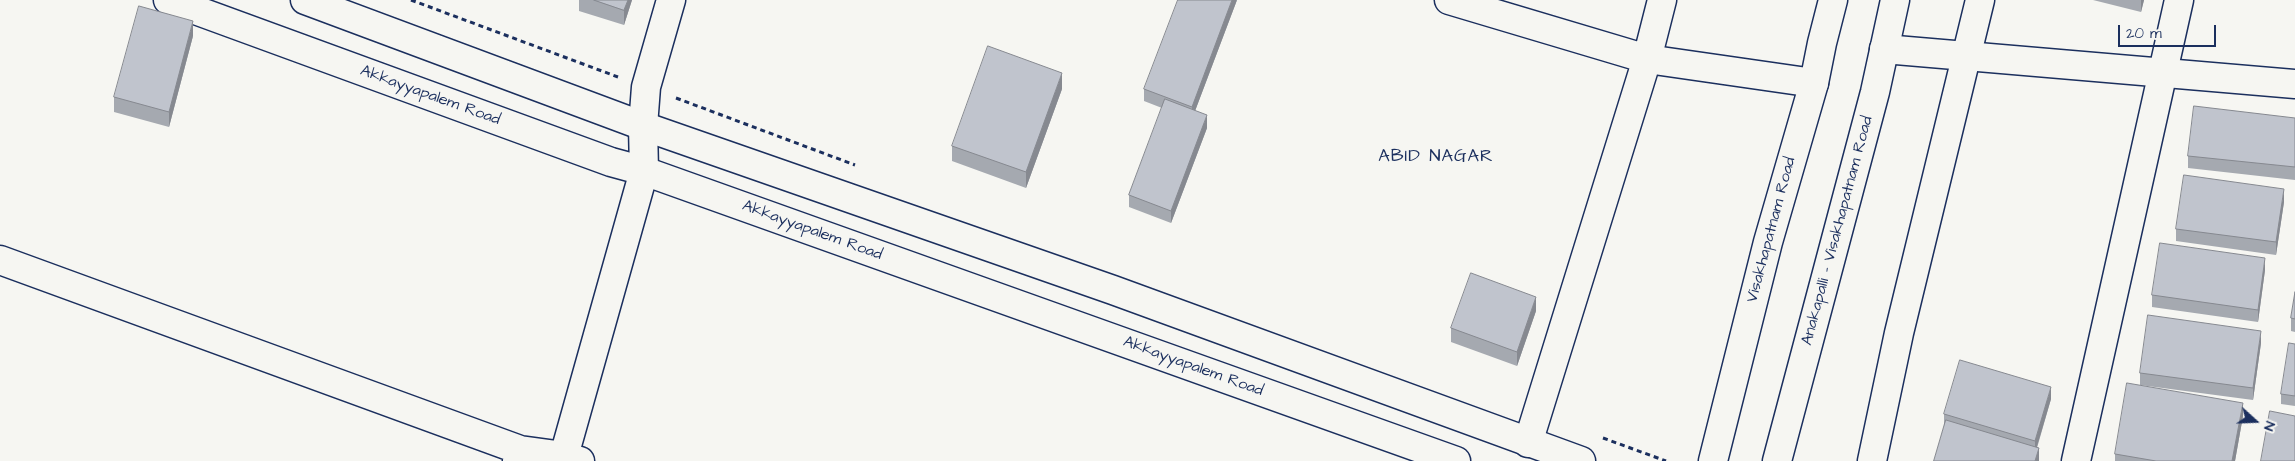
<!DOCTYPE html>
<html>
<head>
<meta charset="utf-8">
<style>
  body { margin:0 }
  #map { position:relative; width:2295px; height:461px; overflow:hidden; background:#f6f6f2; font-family:"Architects Daughter",sans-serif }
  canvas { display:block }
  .north { position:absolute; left:2230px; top:396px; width:50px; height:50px; -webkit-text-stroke:4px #f6f6f2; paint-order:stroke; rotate:110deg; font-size:14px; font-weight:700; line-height:20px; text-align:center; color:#1b2f5e }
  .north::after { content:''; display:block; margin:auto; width:18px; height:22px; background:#1b2f5e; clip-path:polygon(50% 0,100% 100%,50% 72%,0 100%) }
  .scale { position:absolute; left:2118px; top:25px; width:98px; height:22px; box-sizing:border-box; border:2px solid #1b2f5e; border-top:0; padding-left:6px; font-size:15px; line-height:18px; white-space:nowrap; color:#1b2f5e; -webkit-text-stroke:4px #f6f6f2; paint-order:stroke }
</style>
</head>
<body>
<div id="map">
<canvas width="2295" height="461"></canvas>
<div class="north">N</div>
<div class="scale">20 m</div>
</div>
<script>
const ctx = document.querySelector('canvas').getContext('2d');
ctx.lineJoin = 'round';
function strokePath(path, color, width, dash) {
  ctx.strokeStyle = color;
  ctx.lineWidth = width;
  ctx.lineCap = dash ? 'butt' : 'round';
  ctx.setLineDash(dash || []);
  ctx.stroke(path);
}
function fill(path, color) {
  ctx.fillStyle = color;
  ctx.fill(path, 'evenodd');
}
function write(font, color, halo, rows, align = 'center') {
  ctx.font = font + ' "Architects Daughter",sans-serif';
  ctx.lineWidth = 4;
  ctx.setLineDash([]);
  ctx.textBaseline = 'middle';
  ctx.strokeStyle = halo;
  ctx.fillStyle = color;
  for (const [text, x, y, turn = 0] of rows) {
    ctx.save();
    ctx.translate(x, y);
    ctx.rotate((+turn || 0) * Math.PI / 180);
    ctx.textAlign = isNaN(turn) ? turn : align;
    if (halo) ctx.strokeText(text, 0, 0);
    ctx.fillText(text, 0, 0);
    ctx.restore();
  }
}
const path = new Path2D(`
  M 411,0 L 618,77
  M 676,98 L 855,165
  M 1603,438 L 1666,461`);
const minor = new Path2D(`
  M 1449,0 L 1647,59 L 1814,83
  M 0,260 L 520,450
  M 1528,443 L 1647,59 L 1662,0
  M 517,461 L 520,450 L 564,456
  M 580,461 L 564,456 L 644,171 L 643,126 L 646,87 L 671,0
  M 1872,461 L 1899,333 L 1980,0
  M 2076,461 L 2179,0`);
const secondary = new Path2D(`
  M 168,0 L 611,162 L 644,171 L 1456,461
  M 305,0 L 643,126 L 1113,290 L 1581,461
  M 1884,49 L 2295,84`);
const primary = new Path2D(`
  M 1713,461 L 1768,242 L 1814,83 L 1822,43 L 1833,0
  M 1777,461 L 1875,92 L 1895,0`);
const wall = new Path2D(`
  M 579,0 L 632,0 L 624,25 L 579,11 Z
  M 1237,0 L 1195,111 L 1207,128 L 1171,223 L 1129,207 L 1129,195 L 1162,108 L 1144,101 L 1144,89 Z
  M 2093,0 L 2144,0 L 2141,12 Z
  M 193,36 L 169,127 L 114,112 L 114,97 Z
  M 1062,89 L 1026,188 L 952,161 L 952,146 Z
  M 2295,118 L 2295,180 L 2188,168 L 2188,156 Z
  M 2284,202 L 2276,255 L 2176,241 L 2176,229 Z
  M 2265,270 L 2258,322 L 2152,307 L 2152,295 Z
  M 2295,292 L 2295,332 L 2291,331 L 2291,318 Z
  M 1536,311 L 1517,366 L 1451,342 L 1451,328 Z
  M 2261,343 L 2253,400 L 2140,385 L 2140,373 Z
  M 2295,344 L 2295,406 L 2281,404 L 2281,394 Z
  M 2051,399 L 2037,448 L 2039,448 L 2039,461 L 1934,461 L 1944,426 L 1944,414 Z
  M 2243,416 L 2235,461 L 2115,461 L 2115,454 Z`);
const shadedWall = new Path2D(`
  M 628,0 L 632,0 L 624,25 L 624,10 Z
  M 1232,0 L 1237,0 L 1192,119 L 1192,107 Z
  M 2141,0 L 2144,0 L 2141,12 Z
  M 193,21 L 193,36 L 169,127 L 169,112 Z
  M 1062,73 L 1062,89 L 1026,188 L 1026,172 Z
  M 1207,115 L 1207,128 L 1171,223 L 1171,211 Z
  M 2284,189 L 2284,202 L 2276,255 L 2276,242 Z
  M 2265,258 L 2265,270 L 2258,322 L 2258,310 Z
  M 1536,297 L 1536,311 L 1517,366 L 1517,352 Z
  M 2261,331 L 2261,343 L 2253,400 L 2253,388 Z
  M 2051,387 L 2051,399 L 2035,453 L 2035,441 Z
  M 2243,403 L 2243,416 L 2235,461 L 2232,461 Z
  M 2039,448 L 2039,461 L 2035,461 Z`);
const building = new Path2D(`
  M 594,0 L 628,0 L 624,10 Z
  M 1178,0 L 1232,0 L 1192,107 L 1144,89 Z
  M 139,6 L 193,21 L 169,112 L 114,97 Z
  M 988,46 L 1062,73 L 1026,172 L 952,146 Z
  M 1165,99 L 1207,115 L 1171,211 L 1129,195 Z
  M 2194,106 L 2295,118 L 2295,167 L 2188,156 Z
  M 2184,175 L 2284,189 L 2276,242 L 2176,229 Z
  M 2160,243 L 2265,258 L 2258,310 L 2152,295 Z
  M 1471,273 L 1536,297 L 1517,352 L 1451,328 Z
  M 2295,292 L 2295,319 L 2291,318 Z
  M 2148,315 L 2261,331 L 2253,388 L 2140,373 Z
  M 2289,343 L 2295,344 L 2295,396 L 2281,394 Z
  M 1960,360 L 2051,387 L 2035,441 L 1944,414 Z
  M 2127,383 L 2243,403 L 2232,461 L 2156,461 L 2115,454 Z
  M 2270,411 L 2295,416 L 2295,461 L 2261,461 Z
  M 1946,420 L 2039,448 L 2035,461 L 1934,461 Z`);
const streetNames = [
  ["Akkayyapalem Road",430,96,20],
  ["Visakhapatnam Road",1772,230,-75],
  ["Akkayyapalem Road",812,231,20],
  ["Anakapalli - Visakhapatnam Road",1838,231,-75],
  ["Akkayyapalem Road",1193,367,20]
];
const neighbourhoodNames = [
  ["ABID NAGAR",1436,157]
];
strokePath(minor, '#1b2f5e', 31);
strokePath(secondary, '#1b2f5e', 31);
strokePath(primary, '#1b2f5e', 31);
strokePath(path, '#1b2f5e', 3, [5, 4]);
strokePath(minor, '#f6f6f2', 28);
strokePath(secondary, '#f6f6f2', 28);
strokePath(primary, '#f6f6f2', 28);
fill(wall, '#a5a9b0');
fill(shadedWall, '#868990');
fill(building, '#c0c4cd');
strokePath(building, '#868990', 1);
write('16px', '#1b2f5e', '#f6f6f2', streetNames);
ctx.letterSpacing = '1px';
write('18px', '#1b2f5e', '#f6f6f2', neighbourhoodNames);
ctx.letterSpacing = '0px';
</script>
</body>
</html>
